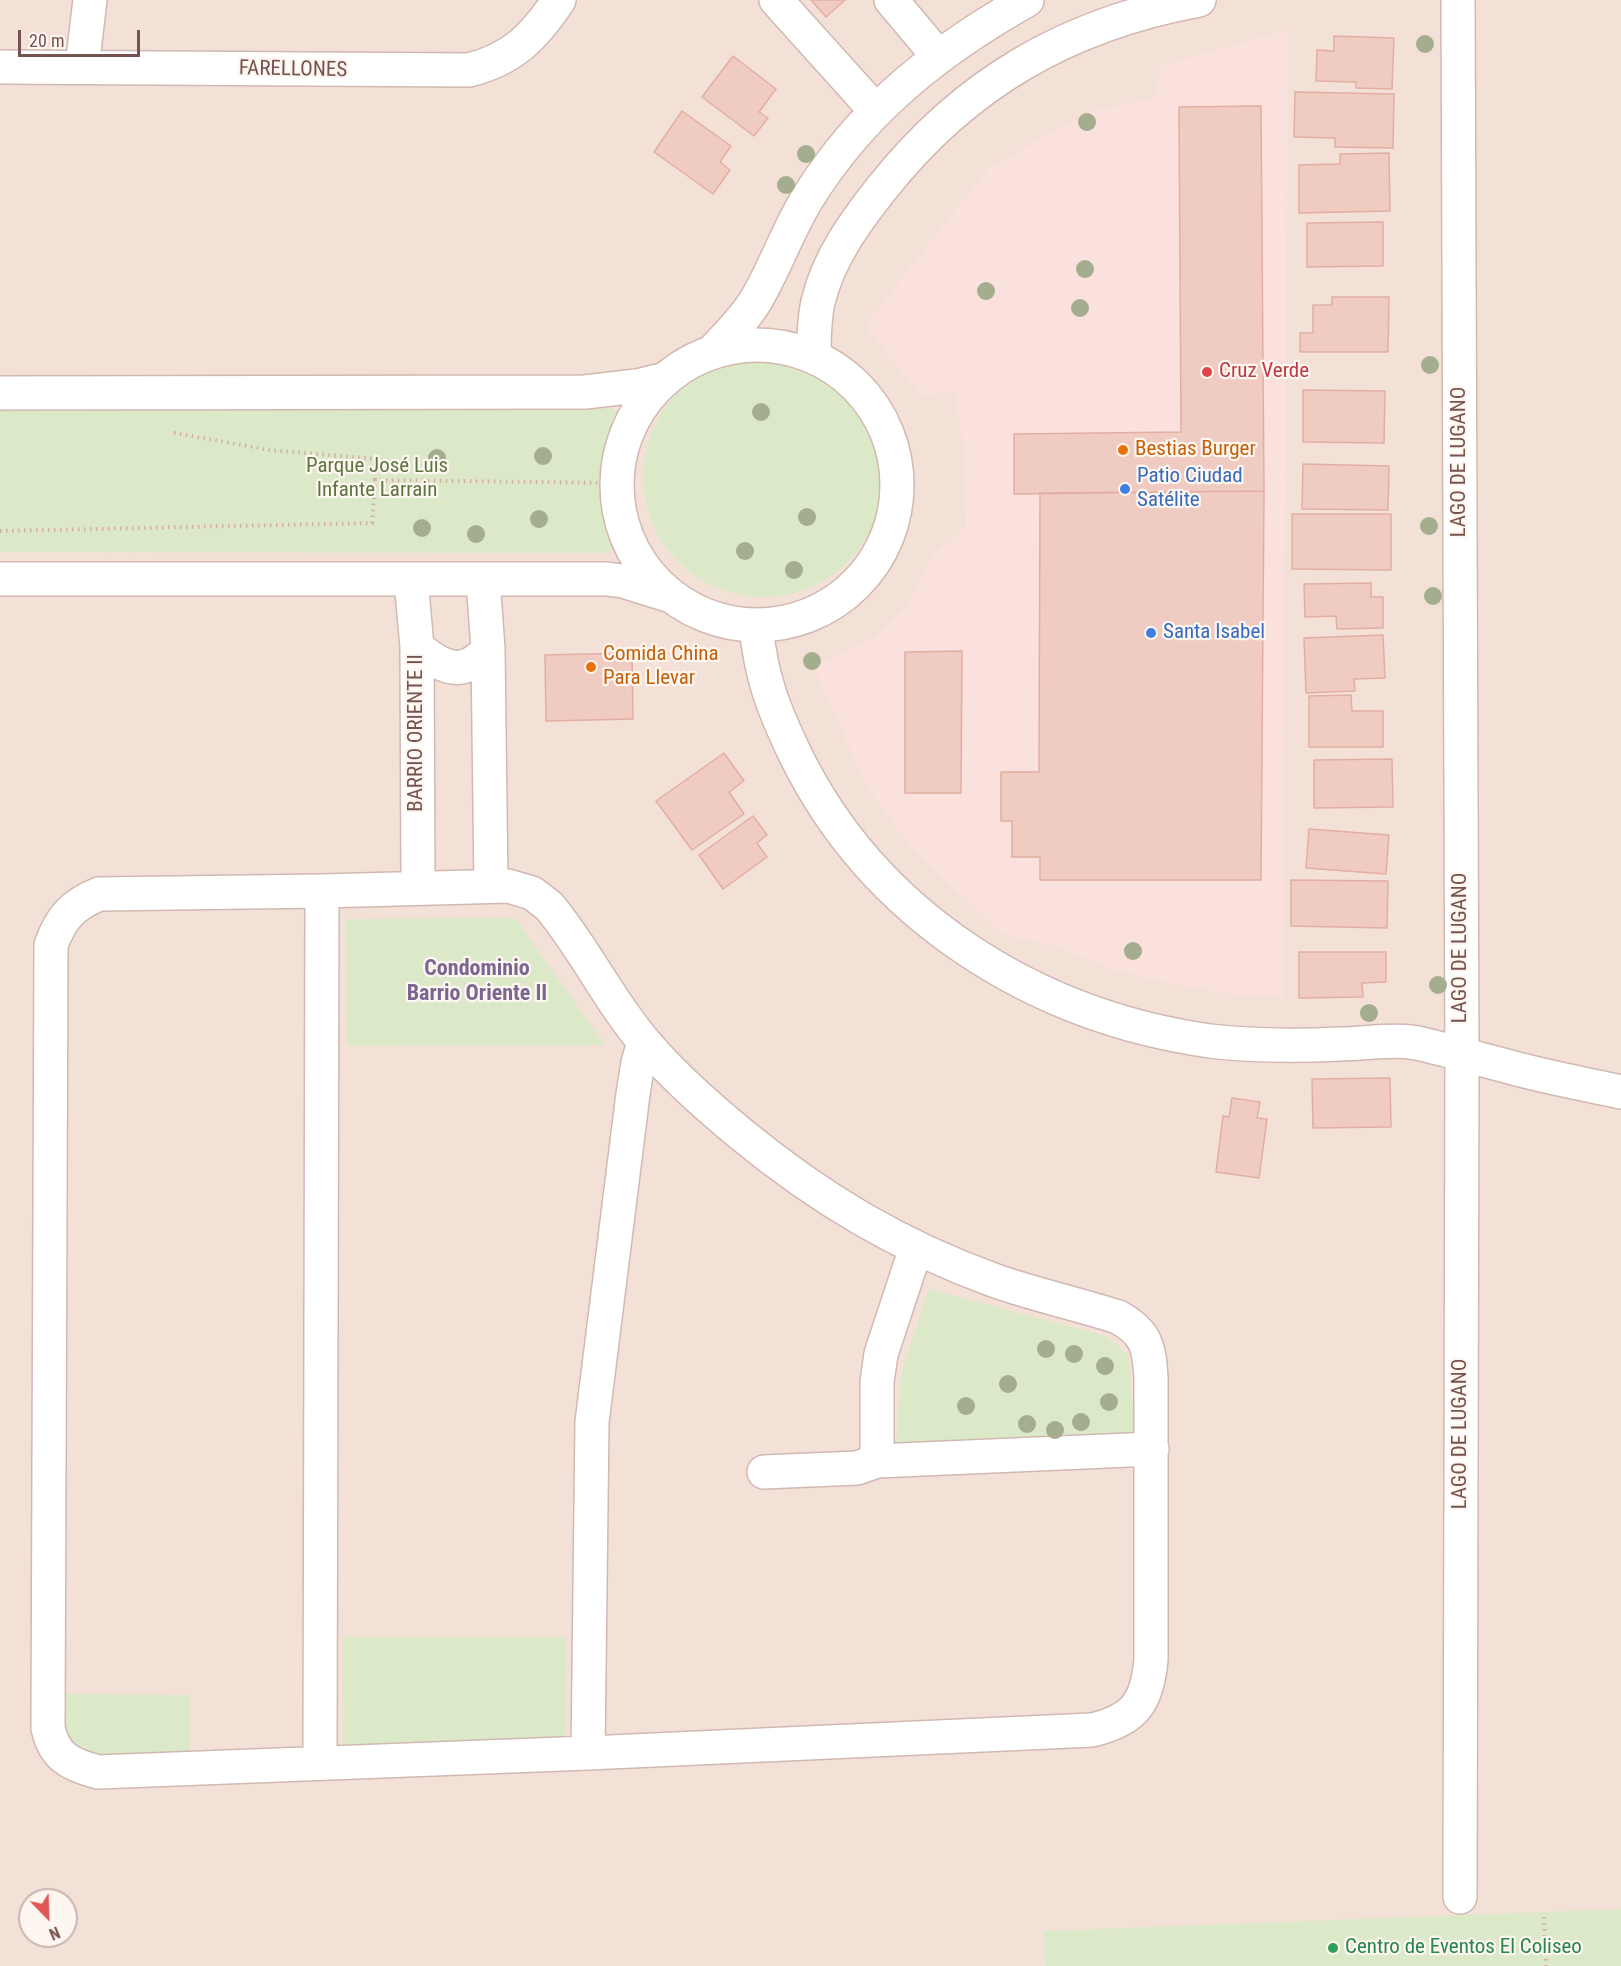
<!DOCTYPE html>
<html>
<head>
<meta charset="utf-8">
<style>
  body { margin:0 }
  #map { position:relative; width:1621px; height:1966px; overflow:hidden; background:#fcf1ea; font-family:"Roboto Condensed",sans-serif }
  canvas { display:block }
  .north { position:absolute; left:18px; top:1888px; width:60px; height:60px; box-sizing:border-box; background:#fef6f0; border:2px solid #c8b5af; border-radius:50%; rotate:157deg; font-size:16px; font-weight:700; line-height:24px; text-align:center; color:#76534e }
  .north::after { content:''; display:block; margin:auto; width:21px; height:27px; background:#e05655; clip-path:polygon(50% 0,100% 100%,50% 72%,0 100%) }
  .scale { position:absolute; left:18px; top:30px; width:122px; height:27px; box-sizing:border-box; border:3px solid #76534e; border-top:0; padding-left:8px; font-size:18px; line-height:21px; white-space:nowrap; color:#76534e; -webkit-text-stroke:4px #fef6f0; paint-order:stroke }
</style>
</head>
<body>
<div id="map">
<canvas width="1621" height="1966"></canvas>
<div class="north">N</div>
<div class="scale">20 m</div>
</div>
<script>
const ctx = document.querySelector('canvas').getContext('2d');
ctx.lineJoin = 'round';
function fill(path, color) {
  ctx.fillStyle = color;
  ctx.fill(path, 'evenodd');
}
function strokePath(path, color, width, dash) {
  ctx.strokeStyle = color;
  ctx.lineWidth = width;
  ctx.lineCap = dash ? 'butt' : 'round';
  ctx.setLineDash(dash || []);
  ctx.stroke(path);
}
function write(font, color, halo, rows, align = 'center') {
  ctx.font = font + ' "Roboto Condensed",sans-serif';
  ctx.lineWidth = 4.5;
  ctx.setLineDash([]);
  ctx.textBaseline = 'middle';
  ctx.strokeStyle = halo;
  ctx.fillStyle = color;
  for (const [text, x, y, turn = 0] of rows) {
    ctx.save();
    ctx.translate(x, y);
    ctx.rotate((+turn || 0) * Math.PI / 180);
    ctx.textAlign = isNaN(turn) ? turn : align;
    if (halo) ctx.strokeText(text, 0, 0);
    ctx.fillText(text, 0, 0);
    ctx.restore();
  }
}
const residential = new Path2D(`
  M 0,0 L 1621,0 L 1621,1966 L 0,1966 ZM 30,1900 L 66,1900 L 66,1936 L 30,1936 Z`);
const commercial = new Path2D(`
  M 1287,30 L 1284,997 L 1237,995 L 1168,983 L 1109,968 L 1056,946 L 1003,934 L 912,849 L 866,784 L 814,667 L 871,640 L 906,608 L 934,554 L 966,528 L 964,450 L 954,391 L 922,396 L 865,326 L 989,168 L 1091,111 L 1155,98 L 1161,66 Z`);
const green = new Path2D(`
  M643 477a120 120 0 1 1 240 0a120 120 0 1 1-240 0Z
  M 0,405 L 611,408 C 633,418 615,436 611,453 C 605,482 616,510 618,538 L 616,546 L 605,553 L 0,552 Z
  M 515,918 L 605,1045 L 347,1046 L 346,919 Z
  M 929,1289 L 1106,1336 L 1128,1355 L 1136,1438 L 896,1448 L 901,1374 Z
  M 343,1637 L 565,1637 L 565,1745 L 343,1745 Z
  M 58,1694 L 190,1695 L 189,1757 L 95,1757 L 79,1749 L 67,1738 L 59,1724 Z
  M 1621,1909 L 1621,1966 L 1045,1966 L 1044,1931 Z`);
const building = new Path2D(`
  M 811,0 L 845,0 L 826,17 Z
  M 1334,36 L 1394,38 L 1392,89 L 1356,88 L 1356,82 L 1316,81 L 1317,50 L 1334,51 Z
  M 733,56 L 776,89 L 759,112 L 768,118 L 754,136 L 702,97 Z
  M 1295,92 L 1394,94 L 1393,148 L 1335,147 L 1335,138 L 1294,137 Z
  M 1261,106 L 1264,491 L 1014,494 L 1014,434 L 1181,432 L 1179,107 Z
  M 682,111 L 731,146 L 720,162 L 730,170 L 713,194 L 654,152 Z
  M 1389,153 L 1390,211 L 1299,213 L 1299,165 L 1340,164 L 1340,154 Z
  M 1383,222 L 1383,266 L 1307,267 L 1307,223 Z
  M 1332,297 L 1389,297 L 1388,352 L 1300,352 L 1300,333 L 1313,333 L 1313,305 L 1332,305 Z
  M 1303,390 L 1385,391 L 1384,443 L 1303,442 Z
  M 1303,464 L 1389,466 L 1388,510 L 1302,509 Z
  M 1264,491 L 1261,880 L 1040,880 L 1040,857 L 1012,857 L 1012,821 L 1001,821 L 1001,772 L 1039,772 L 1040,493 Z
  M 1292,514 L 1391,514 L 1391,570 L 1292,569 Z
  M 1371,583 L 1371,597 L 1383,597 L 1383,628 L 1337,629 L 1336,616 L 1305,617 L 1304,584 Z
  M 1383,635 L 1385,678 L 1354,679 L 1355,691 L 1306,693 L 1304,638 Z
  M 962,651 L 961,793 L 905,793 L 905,652 Z
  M 632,653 L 633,719 L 546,721 L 545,655 Z
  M 1351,695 L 1352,711 L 1383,711 L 1383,747 L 1309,747 L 1309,696 Z
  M 724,753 L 744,781 L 729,792 L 744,814 L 692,850 L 656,801 Z
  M 1392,759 L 1393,807 L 1314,808 L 1314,760 Z
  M 753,816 L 767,835 L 757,843 L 767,857 L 723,889 L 699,855 Z
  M 1309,829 L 1389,835 L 1386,874 L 1306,868 Z
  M 1291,880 L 1388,881 L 1387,928 L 1291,926 Z
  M 1299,952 L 1386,952 L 1386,982 L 1362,983 L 1363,997 L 1299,998 Z
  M 1390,1078 L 1391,1127 L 1313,1128 L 1312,1079 Z
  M 1232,1098 L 1260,1102 L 1257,1118 L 1267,1119 L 1259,1178 L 1216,1172 L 1223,1116 L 1229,1117 Z`);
const path = new Path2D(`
  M 174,433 L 270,450 L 375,459 L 375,480
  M 0,531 L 372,523 L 375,480 L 617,483
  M 1544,1917 L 1546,1966`);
const street = new Path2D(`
  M 776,0 L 876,111
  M 891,0 L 938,56
  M 1458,0 L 1462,1055 L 1460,1897
  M 0,67 L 469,70 C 513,59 534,37 559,0
  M 82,67 L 90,0
  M 411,580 L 417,647 L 418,887
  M 483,580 L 488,649 L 491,886
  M 756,626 C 761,677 773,708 795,754 C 874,916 1034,1016 1210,1041 C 1252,1046 1297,1046 1340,1044 C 1360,1044 1392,1039 1410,1042 C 1421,1043 1432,1047 1442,1049 C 1465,1055 1487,1061 1510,1067 C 1546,1077 1584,1084 1621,1092
  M 417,647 C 442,668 464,679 488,649
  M 508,886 L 532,893 L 549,906 C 585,949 609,1001 646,1044 C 674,1077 707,1106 741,1134 C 820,1199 899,1246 996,1281 C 1036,1295 1078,1304 1118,1317 C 1147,1333 1149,1347 1151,1378 L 1151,1660 C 1147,1702 1135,1720 1092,1730 L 588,1753 L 98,1772 C 71,1765 54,1757 48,1728 L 51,945 C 61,918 72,905 99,894 L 322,891 Z
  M 877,1461 L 877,1382 L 881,1354 L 916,1248
  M 764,1472 L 857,1468 L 877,1461 L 1152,1449
  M 588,1753 L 592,1422 L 633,1094 L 638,1063 L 644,1042
  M 320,1762 L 322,891`);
const secondary = new Path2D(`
  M617 485a140 140 0 1 1 280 0a140 140 0 1 1-280 0Z
  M 712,352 C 727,336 744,320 756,300 C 775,268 787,232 807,199 C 861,111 938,50 1027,0
  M 814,356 C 814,338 814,320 818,302 C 828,259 855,222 882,188 C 965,83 1068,24 1199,0
  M 0,393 L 585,392 L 637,386 L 666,379
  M 0,579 L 607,579 L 623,581 L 668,595`);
const trees = [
  [1425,44],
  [1087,122],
  [806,154],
  [786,185],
  [1085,269],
  [986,291],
  [1080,308],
  [1430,365],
  [761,412],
  [543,456],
  [437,458],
  [807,517],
  [539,519],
  [1429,526],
  [422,528],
  [476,534],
  [745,551],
  [794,570],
  [1433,596],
  [812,661],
  [1133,951],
  [1438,985],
  [1369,1013],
  [1046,1349],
  [1074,1354],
  [1105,1366],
  [1008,1384],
  [1109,1402],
  [966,1406],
  [1081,1422],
  [1027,1424],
  [1055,1430]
];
const markers = [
  [1207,372,6,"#e0444e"],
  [1123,450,6,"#e8710a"],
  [1125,489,6,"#3f7fe0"],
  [1151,633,6,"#3f7fe0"],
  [591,667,6,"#e8710a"],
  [1333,1948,6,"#2e9e5b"]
];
const streetNames = [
  ["FARELLONES",293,70,1],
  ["LAGO DE LUGANO",1460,462,-90],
  ["BARRIO ORIENTE II",417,733,-90],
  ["LAGO DE LUGANO",1461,948,-90],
  ["LAGO DE LUGANO",1461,1434,-90]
];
const healthNames = [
  ["Cruz Verde",1219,372]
];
const foodNames = [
  ["Bestias Burger",1135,450],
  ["Comida China",603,655],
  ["Para Llevar",603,679]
];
const parkNames = [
  ["Parque José Luis",377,467],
  ["Infante Larrain",377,491]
];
const shopNames = [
  ["Patio Ciudad",1137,477],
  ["Satélite",1137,501],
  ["Santa Isabel",1163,633]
];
const leisureNames = [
  ["Centro de Eventos El Coliseo",1345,1948]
];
const neighbourhoodNames = [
  ["Condominio",477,969],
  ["Barrio Oriente II",477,994]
];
fill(residential, '#f3e1d8');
fill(commercial, '#fbe1de');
fill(green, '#dce9c8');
fill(building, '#f0cbc2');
strokePath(building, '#e2aea3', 1.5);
strokePath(street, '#d0b9b2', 36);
strokePath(secondary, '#d3b8b0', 36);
strokePath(path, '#d5aea5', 4, [1.5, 4.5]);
strokePath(street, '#fff', 33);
strokePath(secondary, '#fff', 33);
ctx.fillStyle = '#a4ad8e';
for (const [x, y] of trees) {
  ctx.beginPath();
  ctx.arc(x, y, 9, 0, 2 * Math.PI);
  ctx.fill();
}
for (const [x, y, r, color] of markers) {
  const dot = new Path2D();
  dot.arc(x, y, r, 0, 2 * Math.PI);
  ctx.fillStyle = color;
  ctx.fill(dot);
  strokePath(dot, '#fef6f0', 2);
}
write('21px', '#76534e', '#fef6f0', streetNames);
write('21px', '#be3a42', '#fef6f0', healthNames, 'left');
write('21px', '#c56008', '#fef6f0', foodNames, 'left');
write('21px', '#5c7543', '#fef6f0', parkNames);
write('21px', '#366cbe', '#fef6f0', shopNames, 'left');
write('21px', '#27864d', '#fef6f0', leisureNames, 'left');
write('bold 22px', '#7a6691', '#fef6f0', neighbourhoodNames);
</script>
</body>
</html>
